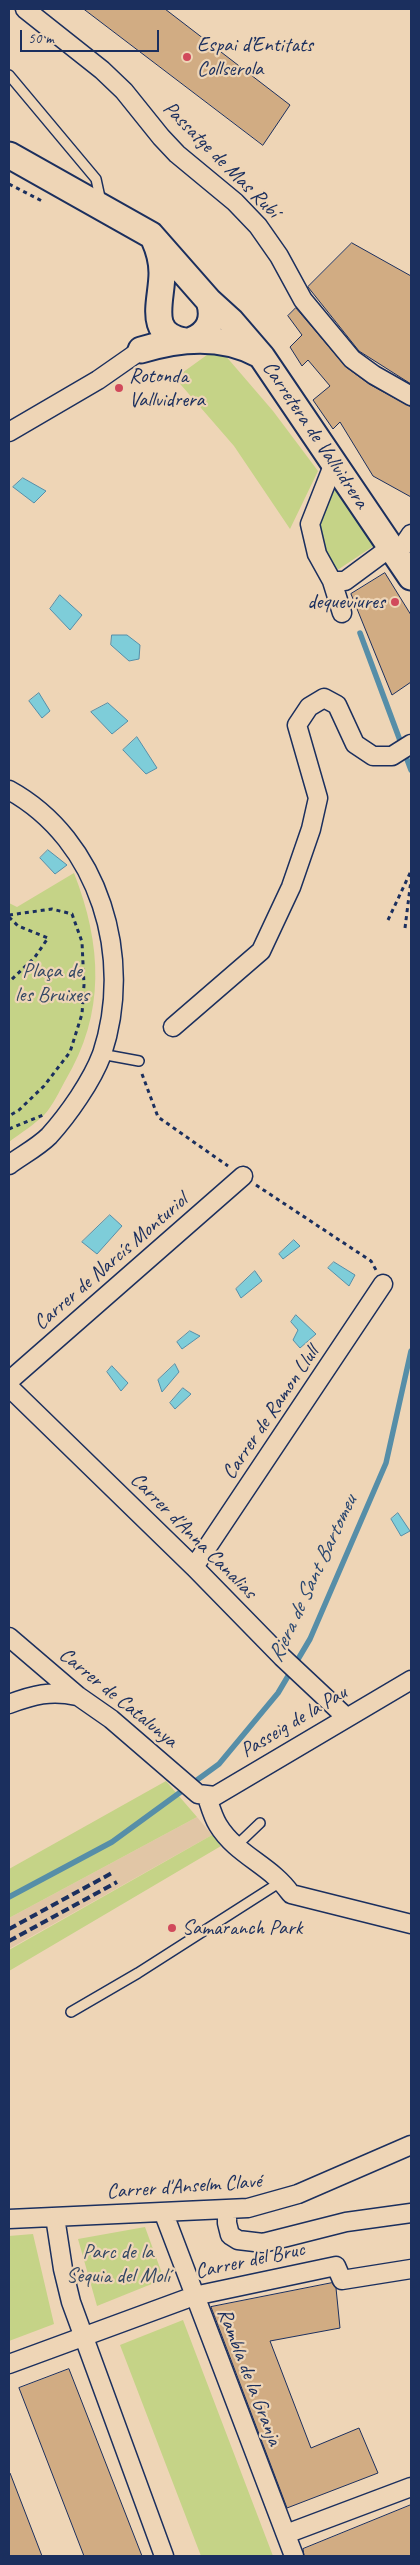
<!DOCTYPE html>
<html>
<head>
<meta charset="utf-8">
<style>
  body { margin:0 }
  #map { position:relative; width:420px; height:2565px; overflow:hidden; background:#eed5b6; font-family:Caveat,sans-serif }
  canvas { display:block }
  .frame { position:absolute; inset:0; border:10px solid #1b2f5e; pointer-events:none }
  .scale { position:absolute; left:20px; top:30px; width:139px; height:22px; box-sizing:border-box; border:2px solid #1b2f5e; border-top:0; padding-left:6px; font-size:15px; line-height:18px; white-space:nowrap; color:#1b2f5e; -webkit-text-stroke:4px #eed5b6; paint-order:stroke }
</style>
</head>
<body>
<div id="map">
<canvas width="420" height="2565"></canvas>
<div class="frame"></div>
<div class="scale">50 m</div>
</div>
<script>
const ctx = document.querySelector('canvas').getContext('2d');
ctx.lineJoin = 'round';
function fill(path, color) {
  ctx.fillStyle = color;
  ctx.fill(path, 'evenodd');
}
function strokePath(path, color, width, dash) {
  ctx.strokeStyle = color;
  ctx.lineWidth = width;
  ctx.lineCap = dash ? 'butt' : 'round';
  ctx.setLineDash(dash || []);
  ctx.stroke(path);
}
function write(font, color, halo, rows, align = 'center') {
  ctx.font = font + ' Caveat,sans-serif';
  ctx.lineWidth = 4.5;
  ctx.setLineDash([]);
  ctx.textBaseline = 'middle';
  ctx.strokeStyle = halo;
  ctx.fillStyle = color;
  for (const [text, x, y, turn = 0] of rows) {
    ctx.save();
    ctx.translate(x, y);
    ctx.rotate((+turn || 0) * Math.PI / 180);
    ctx.textAlign = isNaN(turn) ? turn : align;
    if (halo) ctx.strokeText(text, 0, 0);
    ctx.fillText(text, 0, 0);
    ctx.restore();
  }
}
const built = new Path2D(`
  M 197,1817 L 212,1835 L 9,1949 L 9,1918 Z`);
const green = new Path2D(`
  M 218,347 L 273,411 L 318,471 L 290,529 L 234,446 L 175,378 Z
  M 338,486 L 375,545 L 336,571 L 312,524 L 318,503 Z
  M 74,873 C 102,945 106,1013 65,1081 C 59,1092 53,1105 45,1114 C 35,1124 21,1133 9,1142 L 9,903 L 17,907 Z
  M 166,1781 L 197,1817 L 9,1918 L 9,1869 Z
  M 212,1835 L 221,1846 L 9,1971 L 9,1950 Z
  M 145,2227 L 164,2279 L 97,2306 L 78,2239 Z
  M 33,2234 L 54,2324 L 9,2341 L 9,2236 Z
  M 183,2320 L 273,2556 L 201,2556 L 120,2345 Z`);
const water = new Path2D(`
  M 23,478 L 46,491 L 34,503 L 13,487 Z
  M 60,595 L 82,615 L 70,630 L 50,609 Z
  M 112,635 L 127,635 L 140,645 L 139,659 L 129,661 L 111,645 Z
  M 39,693 L 50,711 L 42,718 L 29,701 Z
  M 108,703 L 128,721 L 112,734 L 91,712 Z
  M 137,737 L 157,768 L 146,774 L 123,750 Z
  M 48,850 L 67,865 L 55,874 L 40,858 Z
  M 110,1215 L 122,1226 L 97,1254 L 82,1242 Z
  M 294,1240 L 300,1246 L 283,1259 L 279,1254 Z
  M 334,1262 L 355,1275 L 349,1286 L 328,1268 Z
  M 255,1271 L 262,1281 L 241,1298 L 236,1289 Z
  M 296,1315 L 316,1334 L 300,1348 L 293,1340 L 298,1330 L 291,1322 Z
  M 190,1331 L 200,1336 L 182,1349 L 177,1342 Z
  M 175,1364 L 179,1372 L 162,1392 L 158,1380 Z
  M 112,1366 L 128,1383 L 121,1391 L 107,1372 Z
  M 183,1388 L 191,1394 L 175,1409 L 170,1403 Z
  M 398,1513 L 410,1531 L 401,1536 L 391,1519 Z`);
const stream = new Path2D(`
  M 360,633 L 411,770
  M 9,1897 L 112,1842 L 219,1764 L 278,1693 L 310,1639 L 386,1463 L 411,1351`);
const building = new Path2D(`
  M 84,9 L 165,9 L 290,105 L 263,145 Z
  M 352,243 L 411,276 L 411,384 L 359,351 L 308,287 Z
  M 296,308 L 346,367 L 369,384 L 411,407 L 411,497 L 373,476 L 340,422 L 333,429 L 313,400 L 330,386 L 308,360 L 302,366 L 290,347 L 302,335 L 288,316 Z
  M 385,573 L 411,615 L 411,682 L 392,695 L 351,594 Z
  M 332,2283 L 336,2288 L 340,2328 L 270,2341 L 311,2448 L 359,2428 L 378,2473 L 287,2508 L 211,2307 Z
  M 69,2369 L 142,2556 L 84,2556 L 19,2388 Z
  M 9,2473 L 10,2473 L 42,2556 L 9,2556 Z
  M 411,2505 L 411,2556 L 304,2556 L 303,2549 Z`);
const path = new Path2D(`
  M 9,184 L 44,202
  M 9,915 L 52,909 L 72,914 L 82,942 L 84,985 L 82,1014 L 70,1052 L 44,1086 L 19,1110 L 9,1116
  M 9,917 L 18,926 L 48,938 L 35,957 L 9,982
  M 388,920 L 411,871
  M 405,928 L 411,880
  M 142,1074 L 158,1117 L 228,1166
  M 9,1129 L 43,1115
  M 256,1185 L 371,1261 L 376,1270`);
const lane = new Path2D(`
  M 9,75 L 96,179 L 101,202
  M 101,1054 L 139,1061
  M 236,1846 L 260,1823
  M 71,2012 L 138,1973 L 282,1881`);
const street = new Path2D(`
  M 25,9 L 102,70 L 124,91 L 161,137 L 177,154 L 235,202 L 258,226 L 279,256 L 303,300 L 352,359 L 374,375 L 411,396
  M 9,432 L 98,380 L 141,350
  M 334,463 L 310,524 L 317,554 L 332,581 L 345,581 L 391,547
  M 397,555 L 411,534
  M 332,581 L 342,613
  M 9,790 C 100,840 134,958 102,1054 C 92,1081 68,1115 49,1136 C 38,1147 21,1156 9,1165
  M 173,1027 L 261,951 L 291,887 L 311,829 L 318,798 L 297,725 L 309,707 L 324,698 L 337,705 L 355,744 L 373,756 L 392,756 L 411,744
  M 9,1381 L 243,1176
  M 9,1387 L 194,1567 L 282,1657 L 346,1717
  M 194,1567 L 383,1284
  M 9,1637 L 78,1696 L 111,1719 L 198,1794 L 215,1796 L 411,1680
  M 9,1704 C 33,1695 51,1690 77,1696
  M 207,1797 C 210,1806 213,1817 218,1825 C 236,1855 272,1866 291,1894 L 411,1924
  M 227,2210 L 227,2223 L 230,2235 L 238,2240 L 263,2243 L 346,2222 L 411,2213
  M 164,2214 L 294,2556
  M 55,2217 L 63,2269 L 71,2302 L 164,2556
  M 9,2219 L 248,2208 L 298,2194 L 411,2145
  M 9,2364 L 194,2296 L 336,2266 L 342,2280 L 411,2269
  M 286,2534 L 411,2487`);
const secondary = new Path2D(`
  M 9,155 L 151,235 L 209,301 C 215,319 209,333 192,340
  M 154,239 C 159,250 162,261 162,273 C 162,301 146,334 184,341
  M 209,301 L 231,321 L 262,357 L 411,577
  M 141,350 C 180,338 221,334 258,354`);
const rail = new Path2D(`
  M 9,1929 L 112,1873
  M 9,1941 L 117,1882`);
const markers = [
  [187,57,5,"#d1495b"],
  [119,388,5,"#d1495b"],
  [395,602,5,"#d1495b"],
  [172,1928,5,"#d1495b"]
];
const poiNames = [
  ["Espai d’Entitats",197,45],
  ["Collserola",197,69],
  ["Rotonda",129,376],
  ["Vallvidrera",129,400],
  ["dequeviures",385,602,"right"],
  ["Samaranch Park",182,1928]
];
const streetNames = [
  ["Passatge de Mas Rubí",221,160,45],
  ["Carretera de Vallvidrera",315,435,56],
  ["Carrer de Narcís Monturiol",111,1262,-41],
  ["Carrer de Ramon Llull",271,1413,-56],
  ["Carrer d'Anna Canalias",193,1536,45],
  ["Carrer de Catalunya",118,1698,39],
  ["Passeig de la Pau",294,1722,-31],
  ["Carrer d'Anselm Clavé",184,2187,-4],
  ["Carrer del Bruc",250,2261,-12],
  ["Rambla de la Granja",249,2377,69]
];
const parkNames = [
  ["Plaça de",52,971],
  ["les Bruixes",52,995],
  ["Parc de la",118,2252],
  ["Sèquia del Molí",118,2276]
];
const waterNames = [
  ["Riera de Sant Bartomeu",313,1579,-65]
];
fill(built, '#e1c6a6');
fill(green, '#c5d387');
fill(water, '#7ecdd9');
strokePath(water, '#568ea8', 1);
strokePath(stream, '#568ea8', 5.5);
fill(building, '#d1ac83');
strokePath(building, '#1b2f5e', 1);
strokePath(lane, '#1b2f5e', 12);
strokePath(street, '#1b2f5e', 21);
strokePath(secondary, '#1b2f5e', 29);
strokePath(path, '#1b2f5e', 3, [4, 4]);
strokePath(lane, '#eed5b6', 9);
strokePath(street, '#eed5b6', 18);
strokePath(secondary, '#eed5b6', 25);
strokePath(rail, '#1b2f5e', 4, [8, 4]);
for (const [x, y, r, color] of markers) {
  const dot = new Path2D();
  dot.arc(x, y, r, 0, 2 * Math.PI);
  ctx.fillStyle = color;
  ctx.fill(dot);
  strokePath(dot, '#eed5b6', 2);
}
write('21px', '#1b2f5e', '#eed5b6', poiNames, 'left');
write('21px', '#1b2f5e', '#eed5b6', streetNames);
write('21px', '#344864', '#eed5b6', parkNames);
write('italic 22px', '#2a4770', '#eed5b6', waterNames);
</script>
</body>
</html>
